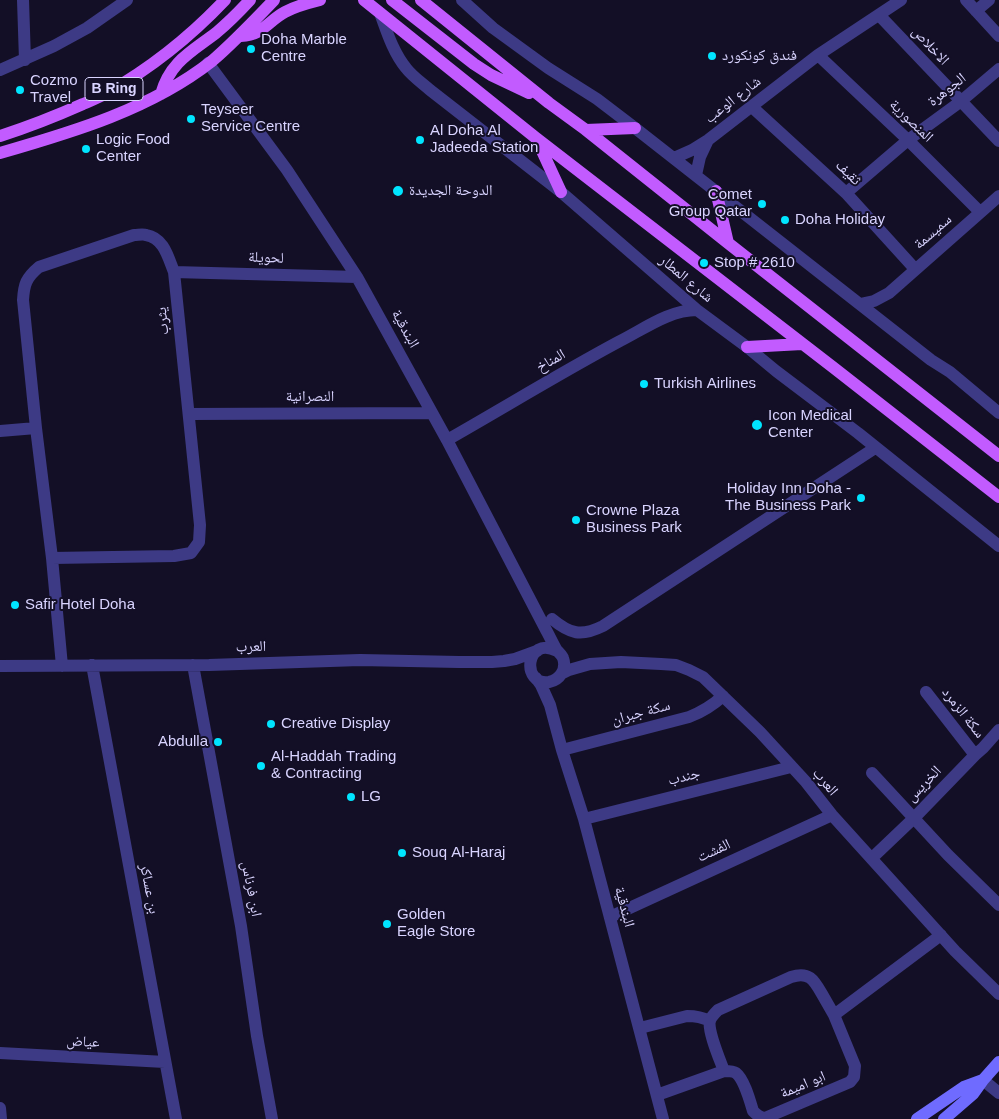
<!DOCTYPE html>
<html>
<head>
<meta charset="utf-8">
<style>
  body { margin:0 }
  canvas { display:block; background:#130f26 }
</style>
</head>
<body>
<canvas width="999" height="1119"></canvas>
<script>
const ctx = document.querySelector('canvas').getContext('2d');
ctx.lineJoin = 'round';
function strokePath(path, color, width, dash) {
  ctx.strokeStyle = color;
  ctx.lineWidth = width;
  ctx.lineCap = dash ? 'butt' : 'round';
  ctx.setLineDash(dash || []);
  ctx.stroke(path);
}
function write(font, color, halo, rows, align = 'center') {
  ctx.font = font + ' Arial,"Noto Naskh Arabic",sans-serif';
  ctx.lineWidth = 4;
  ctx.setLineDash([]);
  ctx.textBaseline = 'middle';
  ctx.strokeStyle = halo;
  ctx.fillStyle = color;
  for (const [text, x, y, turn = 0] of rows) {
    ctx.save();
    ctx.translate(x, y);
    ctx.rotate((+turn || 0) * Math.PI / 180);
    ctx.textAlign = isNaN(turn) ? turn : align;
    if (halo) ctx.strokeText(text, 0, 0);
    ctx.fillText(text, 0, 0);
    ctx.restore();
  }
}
const minor = new Path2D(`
  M 23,0 L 25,60
  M 462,0 L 493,28 L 548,68 L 597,99 L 635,128 L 931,360 L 950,372 L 999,413
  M 966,0 L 999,36
  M 976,11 L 989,0
  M 380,13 C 387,32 393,52 406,68 C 412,76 422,83 430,90 L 561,192 L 697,310 L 747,347 L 776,371 L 858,433 L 999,546
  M 879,15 L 999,141
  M 818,55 L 908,140 L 980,212
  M 208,63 L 287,170 L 357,277 L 447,440 L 545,628 C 549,635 552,642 556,649 C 558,652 562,655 563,658 C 567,669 560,680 549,682 C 521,686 525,635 557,651
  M 0,70 L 54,46 L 87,28 L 127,0
  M 752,107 L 846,193 L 915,269
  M 674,158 L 692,150 L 708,140 L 818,55 L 901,0
  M 696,175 L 700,157 L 708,140
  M 846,193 L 908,140 L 960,102 L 999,69
  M 174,272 L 357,277
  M 860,304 L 874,301 L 889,293 L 999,196
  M 189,414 L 431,413
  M 0,431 L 36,428
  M 447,440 C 505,407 562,372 620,341 C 644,329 669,310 697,310
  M 52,558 L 174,556 L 191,553 L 199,542 L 200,525 L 174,272 C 168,257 164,238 146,235 C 143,234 138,235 134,235 L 39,267 C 26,278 24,284 23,300 L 36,428 L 52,558 L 62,666
  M 552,619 C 570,634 581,637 603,626 L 875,448
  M 92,665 L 176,1119
  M 193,665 L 241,926 L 257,1036 L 272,1119
  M 0,666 L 209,665 L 360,660 L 459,662 L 492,662 L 504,661 L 515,659 L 537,651
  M 561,674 L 569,670 L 590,664 L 621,662 L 661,664 L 676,665 L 689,670 L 703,677 L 760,732 L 806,782 L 832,815 L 955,951 L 999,994
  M 536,678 L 541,685 L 550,705 L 562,750 L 584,819 L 663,1119
  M 926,692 L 975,755
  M 562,750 L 689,717 C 702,712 712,706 723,696
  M 872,773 L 948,855 L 999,905
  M 584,819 L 791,767
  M 872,858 L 914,818 L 975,755 L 983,748 L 999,730
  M 610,917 L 832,815
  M 640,1028 L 687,1016 C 696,1016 702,1017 710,1021
  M 0,1053 L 165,1062
  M 724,1071 C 720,1060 707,1030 710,1020 C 712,1016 715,1013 718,1010 L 791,977 C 809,971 814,980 822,994 C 826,1001 830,1008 834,1015
  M 983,1080 L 999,1093
  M 657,1095 L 724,1071 C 728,1071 733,1071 736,1073 C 744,1079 750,1101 753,1111 C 757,1115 759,1117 765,1118 L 850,1082 L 854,1077 L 855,1066 L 834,1015 L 941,935
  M 0,1108 L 1,1119`);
const secondary = new Path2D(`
  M 917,1119 L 964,1087 L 983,1080
  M 944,1119 L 973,1094 L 983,1080 L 999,1062`);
const primary = new Path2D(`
  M 364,0 L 536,138 L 834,368 L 999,497
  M 392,0 L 474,64 L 491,75 L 529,93
  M 421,0 L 549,103 L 586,130 L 728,243 L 999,456
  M 241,36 C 263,35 268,21 285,12 C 296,6 308,3 320,0
  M 161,94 C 170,62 191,52 216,33 C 228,23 239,12 250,0
  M 586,130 L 635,128
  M 0,136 C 28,127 56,116 83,104 C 91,101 99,97 107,93 C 151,68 190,37 225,0
  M 537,140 L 561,192
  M 0,153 C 73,132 151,109 212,61 C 234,42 254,21 274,0
  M 716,191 L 728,243
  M 747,347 L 802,344`);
const markers = [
  [251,49,5,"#00e5ff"],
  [712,56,5,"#00e5ff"],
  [20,90,5,"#00e5ff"],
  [191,119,5,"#00e5ff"],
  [420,140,5,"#00e5ff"],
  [86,149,5,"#00e5ff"],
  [398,191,6,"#00e5ff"],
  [762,204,5,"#00e5ff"],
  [785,220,5,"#00e5ff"],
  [704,263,5,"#00e5ff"],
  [644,384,5,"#00e5ff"],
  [757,425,6,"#00e5ff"],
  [861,498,5,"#00e5ff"],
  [576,520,5,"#00e5ff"],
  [15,605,5,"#00e5ff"],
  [271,724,5,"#00e5ff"],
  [218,742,5,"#00e5ff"],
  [261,766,5,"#00e5ff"],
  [351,797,5,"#00e5ff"],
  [402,853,5,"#00e5ff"],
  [387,924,5,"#00e5ff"]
];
const shields = [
  [114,89,58]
];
const shieldNames = [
  ["B Ring",114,89]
];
const poiNames = [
  ["Doha Marble",261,40],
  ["Centre",261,57],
  ["فندق كونكورد",722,56],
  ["Cozmo",30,81],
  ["Travel",30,98],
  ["Teyseer",201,110],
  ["Service Centre",201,127],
  ["Al Doha Al",430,131],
  ["Jadeeda Station",430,148],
  ["Logic Food",96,140],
  ["Center",96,157],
  ["الدوحة الجديدة",409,191],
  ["Comet",752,195,"right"],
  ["Group Qatar",752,212,"right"],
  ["Doha Holiday",795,220],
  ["Stop # 2610",714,263],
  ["Turkish Airlines",654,384],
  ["Icon Medical",768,416],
  ["Center",768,433],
  ["Holiday Inn Doha -",851,489,"right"],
  ["The Business Park",851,506,"right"],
  ["Crowne Plaza",586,511],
  ["Business Park",586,528],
  ["Safir Hotel Doha",25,605],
  ["Creative Display",281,724],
  ["Abdulla",208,742,"right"],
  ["Al-Haddah Trading",271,757],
  ["& Contracting",271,774],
  ["LG",361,797],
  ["Souq Al-Haraj",412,853],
  ["Golden",397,915],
  ["Eagle Store",397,932]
];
const streetNames = [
  ["الاخلاص",930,46,47],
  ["الجوهرة",947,90,-38],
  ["شارع الوعب",733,100,-38],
  ["المنصورية",911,121,44],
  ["ثقيف",848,173,44],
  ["سميسمة",933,232,-41],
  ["لحويلة",266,258,2],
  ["شارع المطار",686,279,40],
  ["يثرب",163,321,-96],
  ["البندقية",405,329,61],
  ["المناخ",551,361,-30],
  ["النصرانية",310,397],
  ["العرب",251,647,-1],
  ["سكة جبران",641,713,-15],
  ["سكة الزمرد",963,713,52],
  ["جندب",684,777,-14],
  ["العرب",825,782,50],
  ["الخريس",924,784,-46],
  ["الفشت",714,851,-25],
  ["بن عساكر",149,889,79],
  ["ابن فرناس",251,889,79],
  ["البندقية",624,907,75],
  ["عياض",83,1042,3],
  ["ابو اميمة",803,1085,-23]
];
strokePath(minor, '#3d3a85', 12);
strokePath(secondary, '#6f6bff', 12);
strokePath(primary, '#c25bff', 12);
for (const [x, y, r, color] of markers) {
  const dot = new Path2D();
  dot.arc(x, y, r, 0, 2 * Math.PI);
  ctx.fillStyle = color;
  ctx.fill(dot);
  strokePath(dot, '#130f26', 2);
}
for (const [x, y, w] of shields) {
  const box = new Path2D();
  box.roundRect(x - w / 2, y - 11.5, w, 23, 4);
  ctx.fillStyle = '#130f26';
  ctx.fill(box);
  strokePath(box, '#d9d4ff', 1);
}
write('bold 14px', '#d9d4ff', null, shieldNames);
write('15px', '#d9d4ff', '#130f26', poiNames, 'left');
write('15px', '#d9d4ff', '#130f26', streetNames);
</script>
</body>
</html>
